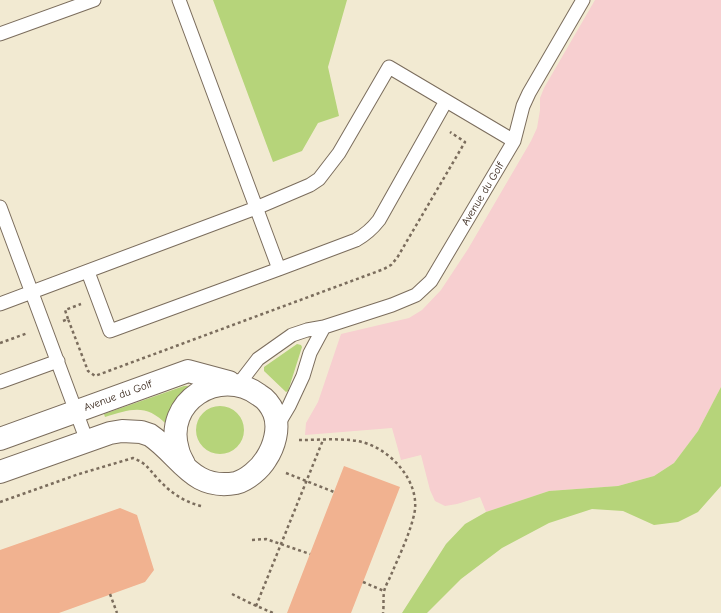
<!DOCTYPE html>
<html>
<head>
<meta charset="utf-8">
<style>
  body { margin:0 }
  canvas { display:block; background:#f2ead2 }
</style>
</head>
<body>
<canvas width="721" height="613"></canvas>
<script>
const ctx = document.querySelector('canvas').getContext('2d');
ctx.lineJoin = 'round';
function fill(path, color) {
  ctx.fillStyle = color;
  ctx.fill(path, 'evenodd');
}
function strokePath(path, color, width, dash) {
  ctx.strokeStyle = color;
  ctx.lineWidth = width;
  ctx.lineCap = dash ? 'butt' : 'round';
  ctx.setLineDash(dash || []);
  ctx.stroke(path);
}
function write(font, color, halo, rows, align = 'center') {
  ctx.font = font + ' "Comic Neue",sans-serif';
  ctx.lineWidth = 3.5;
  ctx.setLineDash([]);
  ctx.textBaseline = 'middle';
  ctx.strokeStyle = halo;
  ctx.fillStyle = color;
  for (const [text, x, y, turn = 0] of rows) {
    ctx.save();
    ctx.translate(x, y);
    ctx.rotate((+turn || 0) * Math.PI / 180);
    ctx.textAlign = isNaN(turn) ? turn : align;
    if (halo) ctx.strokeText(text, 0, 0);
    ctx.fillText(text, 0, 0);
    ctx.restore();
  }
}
const built = new Path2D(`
  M 595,0 L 721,0 L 721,387 L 698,431 L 674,463 L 654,476 L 618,486 L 549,491 L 486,512 L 480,497 L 457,504 L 445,506 L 435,501 L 430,490 L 421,455 L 401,460 L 392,428 L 305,435 L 306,423 L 318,402 L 341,334 L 409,318 L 422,310 L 441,290 L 468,249 L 531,141 L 537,128 L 540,110 L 540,98 L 544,88 Z`);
const green = new Path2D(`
  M 213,0 L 347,0 L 328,67 L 339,116 L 318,123 L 302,151 L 273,162 Z
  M 297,344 L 301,345 L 302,347 L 289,388 L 288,391 L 286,392 L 264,371 L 264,367 Z
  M 184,386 L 188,386 L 189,389 L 167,425 C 146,403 131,409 105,417 L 104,414 Z
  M 721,387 L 721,486 L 698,512 L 678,522 L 654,525 L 623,511 L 592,509 L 549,523 L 502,548 L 461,579 L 427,613 L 402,613 L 446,544 L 465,524 L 486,512 L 549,491 L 618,486 L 654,476 L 674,463 L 698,431 Z
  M196 430a24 24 0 1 1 48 0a24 24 0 1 1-48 0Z`);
const building = new Path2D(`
  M 344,466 L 400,487 L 351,613 L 287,613 Z
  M 120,508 L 137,515 L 154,570 L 145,582 L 59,613 L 0,613 L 0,550 Z`);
const path = new Path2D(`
  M 68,319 L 65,310 L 81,304
  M 63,321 L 68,319 L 88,371 L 95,376 L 384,269 L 391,265 L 397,258 L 465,142 L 450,132
  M 0,343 L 28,333
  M 299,440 C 318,440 338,438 357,441 C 389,446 422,482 414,515 C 409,536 399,556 391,575 C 389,580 385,586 384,592 C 383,599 384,606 383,613
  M 286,473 L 334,492
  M 0,502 L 79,474 L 133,458 C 146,463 148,468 157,478 C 170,492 182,501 201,506
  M 252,540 L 266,539 L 310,554
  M 363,582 L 384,591
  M 110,594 L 117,613
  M 232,594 L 252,604 L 273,613
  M 256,606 L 323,440`);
const service = new Path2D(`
  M 0,34 L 94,0
  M 0,207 L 87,441
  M 279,269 L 356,240 C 365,235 372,229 379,220 L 446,101
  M 88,272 L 110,331 L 279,269 L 179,0
  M 0,304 L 256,208 L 310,185 L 319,179 L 339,153 L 389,67 L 514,141
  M 0,382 L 58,361
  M 238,385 L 258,359 L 292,335 L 307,330 L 324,327 L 392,305 L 416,295 L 431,281 L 514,141 L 523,106 L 529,93 L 583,0
  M 276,428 L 289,406 L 303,376 L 310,353 L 324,327`);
const minor = new Path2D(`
  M 0,439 L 188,371 L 229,382
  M 0,472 L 110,433 L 122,431 L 141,432 L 150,435 C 181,456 192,491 236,483 C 247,480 260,469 266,459 C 274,447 280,428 274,413 C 271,406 266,399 259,395 C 219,366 163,402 178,450 C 179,455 182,460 184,464`);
const streetNames = [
  ["Avenue du Golf",483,194,-59],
  ["Avenue du Golf",118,396,-20]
];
fill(built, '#f7cfd0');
fill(green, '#b6d47a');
fill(building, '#f1b290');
strokePath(service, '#7b6d5d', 15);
strokePath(minor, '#7b6d5d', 24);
strokePath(path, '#7b6d5d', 2.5, [3, 3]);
strokePath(service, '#fff', 13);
strokePath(minor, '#fff', 22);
write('11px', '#3b2a1e', '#fff', streetNames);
</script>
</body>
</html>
